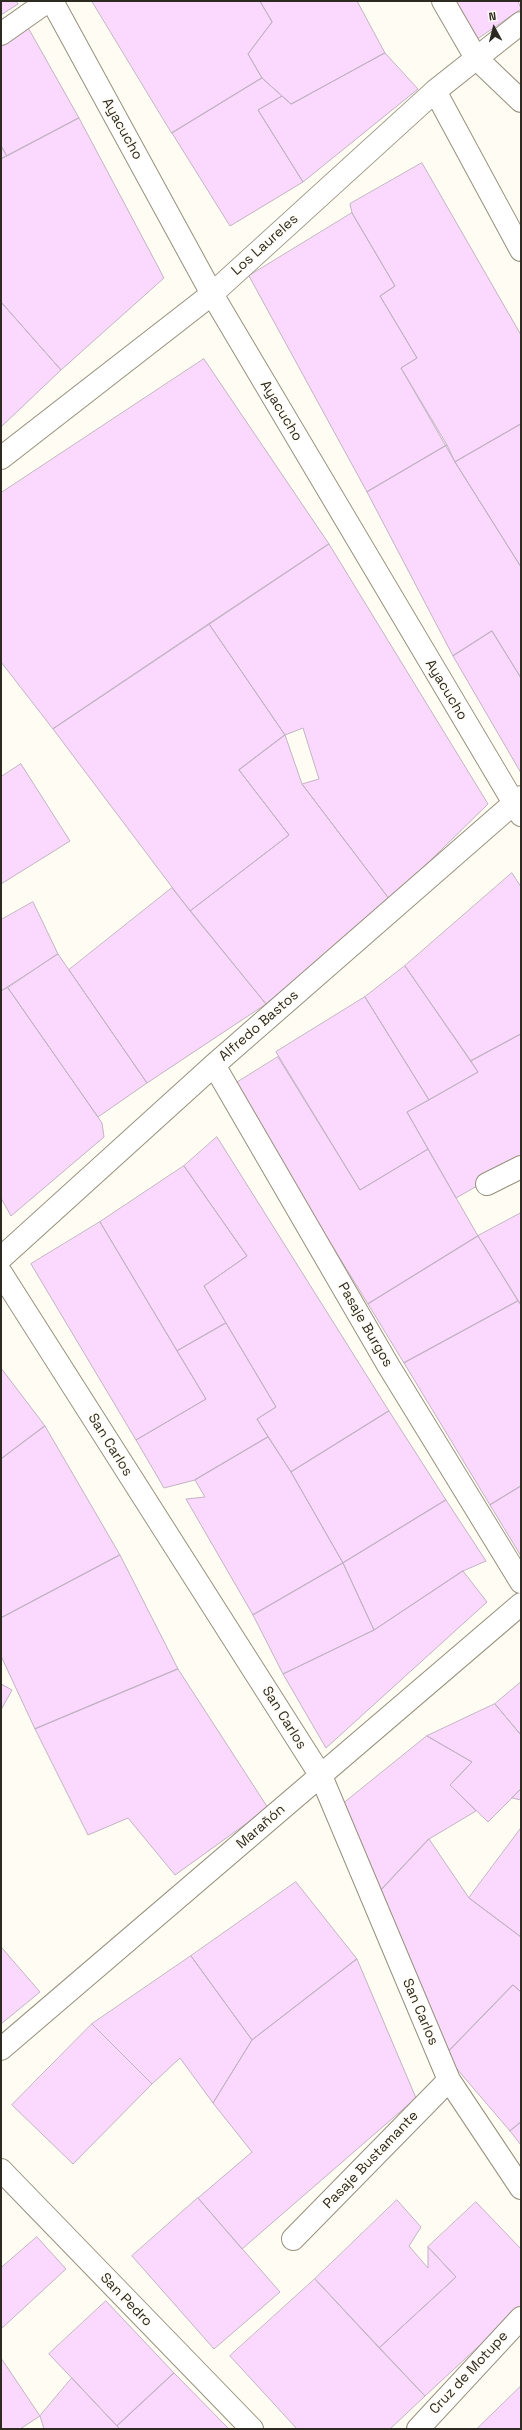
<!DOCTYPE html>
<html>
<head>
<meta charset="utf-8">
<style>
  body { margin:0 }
  #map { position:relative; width:522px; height:2430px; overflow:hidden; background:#fefcf3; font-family:"Space Grotesk",sans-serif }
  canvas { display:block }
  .frame { position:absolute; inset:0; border:2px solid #2d2a22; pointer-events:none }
  .north { position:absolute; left:474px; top:8px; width:40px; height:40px; -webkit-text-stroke:3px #fefcf3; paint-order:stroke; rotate:353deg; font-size:11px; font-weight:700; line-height:16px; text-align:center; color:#2d2a22 }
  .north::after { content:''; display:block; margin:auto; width:14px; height:18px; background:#2d2a22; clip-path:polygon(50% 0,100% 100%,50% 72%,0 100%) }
</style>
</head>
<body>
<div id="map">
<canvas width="522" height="2430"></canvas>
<div class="frame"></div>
<div class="north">N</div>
</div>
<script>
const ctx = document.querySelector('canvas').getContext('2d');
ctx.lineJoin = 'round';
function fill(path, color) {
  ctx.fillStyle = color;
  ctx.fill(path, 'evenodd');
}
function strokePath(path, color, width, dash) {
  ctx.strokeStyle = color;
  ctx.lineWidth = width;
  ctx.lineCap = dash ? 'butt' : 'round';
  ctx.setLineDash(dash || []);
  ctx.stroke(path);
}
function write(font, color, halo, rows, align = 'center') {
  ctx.font = font + ' "Space Grotesk",sans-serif';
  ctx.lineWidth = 3;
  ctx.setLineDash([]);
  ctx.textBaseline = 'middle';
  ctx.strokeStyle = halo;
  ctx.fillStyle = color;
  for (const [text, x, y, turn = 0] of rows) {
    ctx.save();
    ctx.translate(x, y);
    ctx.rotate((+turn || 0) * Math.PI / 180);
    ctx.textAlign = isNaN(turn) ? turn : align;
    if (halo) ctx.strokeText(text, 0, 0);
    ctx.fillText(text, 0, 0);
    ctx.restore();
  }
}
const building = new Path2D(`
  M 1,1 L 16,1 L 18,4 L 1,15 Z
  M 92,1 L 260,1 L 272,22 L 248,54 L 262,78 L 172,133 Z
  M 260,1 L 357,1 L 385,53 L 291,104 L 262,78 L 248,54 L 272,22 Z
  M 452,1 L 518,1 L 521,9 L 473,42 Z
  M 26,24 L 79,118 L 7,156 L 1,146 L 1,40 Z
  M 385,53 L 418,89 L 303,182 L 258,110 L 282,96 L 291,104 Z
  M 262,78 L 282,96 L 258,110 L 303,182 L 230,226 L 172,133 Z
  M 79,118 L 164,278 L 61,370 L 1,302 L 1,159 Z
  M 1,146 L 7,156 L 1,159 Z
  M 422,163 L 521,335 L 521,424 L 455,462 L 401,368 L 417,358 L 380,296 L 395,286 L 352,213 L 350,204 Z
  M 352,213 L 395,286 L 380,296 L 417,358 L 401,368 L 447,445 L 367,492 L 249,276 Z
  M 1,302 L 61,370 L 1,427 Z
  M 204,359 L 329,544 L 53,729 L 1,662 L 1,493 Z
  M 521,424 L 521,567 L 455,462 Z
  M 447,445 L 455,462 L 521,567 L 521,678 L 492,631 L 453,656 L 367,492 Z
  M 329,544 L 488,804 L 390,900 L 302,784 L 319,779 L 303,728 L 285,735 L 209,624 Z
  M 209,624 L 285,735 L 239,770 L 289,835 L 190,911 L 53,729 Z
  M 492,631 L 521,678 L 521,773 L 453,656 Z
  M 285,735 L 302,784 L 390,900 L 266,1004 L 190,911 L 289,835 L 239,770 Z
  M 21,764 L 70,841 L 1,884 L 1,777 Z
  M 512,873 L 521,887 L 521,1034 L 471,1061 L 405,966 Z
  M 172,888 L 266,1004 L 147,1083 L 69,970 Z
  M 33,902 L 58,954 L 1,991 L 1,920 Z
  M 58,954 L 147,1083 L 98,1117 L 8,988 Z
  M 405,966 L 478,1072 L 429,1100 L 365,997 Z
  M 8,988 L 102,1123 L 104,1137 L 11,1216 L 1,1198 L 1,991 Z
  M 365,997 L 429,1100 L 407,1112 L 428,1149 L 360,1190 L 276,1052 Z
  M 521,1034 L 521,1161 L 456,1198 L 407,1112 L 478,1072 L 471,1061 Z
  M 278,1057 L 360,1190 L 428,1149 L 478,1236 L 368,1304 L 233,1085 Z
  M 217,1137 L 389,1411 L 291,1472 L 257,1419 L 276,1407 L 204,1286 L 247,1256 L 184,1166 Z
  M 184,1166 L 247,1256 L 204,1286 L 226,1323 L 177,1351 L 100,1222 Z
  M 521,1213 L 521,1305 L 478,1236 Z
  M 100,1222 L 206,1399 L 136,1440 L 31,1264 Z
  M 478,1236 L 518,1301 L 404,1363 L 368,1304 Z
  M 518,1301 L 521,1305 L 521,1486 L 490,1505 L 404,1363 Z
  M 226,1323 L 276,1407 L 257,1419 L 268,1437 L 195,1480 L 164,1488 L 136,1440 L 206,1399 L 177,1351 Z
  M 1,1368 L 45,1426 L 1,1459 Z
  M 389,1411 L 446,1500 L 343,1563 L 291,1472 Z
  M 45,1426 L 120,1555 L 1,1618 L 1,1459 Z
  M 268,1437 L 291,1472 L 343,1563 L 253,1615 L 186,1499 L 205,1497 L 195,1480 Z
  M 521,1486 L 521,1556 L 490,1505 Z
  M 446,1500 L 486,1561 L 463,1571 L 374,1630 L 343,1563 Z
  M 120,1555 L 178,1669 L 35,1729 L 1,1656 L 1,1618 Z
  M 343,1563 L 374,1630 L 283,1674 L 253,1615 Z
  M 463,1571 L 487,1602 L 326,1748 L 283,1674 L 374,1630 Z
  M 178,1669 L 268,1808 L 175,1875 L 128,1818 L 88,1835 L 35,1729 Z
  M 521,1682 L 521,1735 L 495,1704 Z
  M 1,1684 L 12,1690 L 1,1710 Z
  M 495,1704 L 521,1735 L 521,1789 L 488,1822 L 450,1785 L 472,1762 L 427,1736 Z
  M 427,1736 L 472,1762 L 450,1785 L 476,1811 L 429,1839 L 381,1890 L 344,1803 Z
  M 521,1789 L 521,1800 L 512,1798 Z
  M 521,1828 L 521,1937 L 469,1898 Z
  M 429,1839 L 469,1898 L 521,1937 L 521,1992 L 513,1985 L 445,2055 L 381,1890 Z
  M 296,1882 L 357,1959 L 252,2040 L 191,1956 Z
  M 2,1948 L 40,1992 L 1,2024 L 1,1949 Z
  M 191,1956 L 252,2040 L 213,2103 L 180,2058 L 152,2084 L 92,2024 Z
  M 357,1959 L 416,2098 L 242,2249 L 198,2198 L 252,2152 L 213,2103 L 252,2040 Z
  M 513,1985 L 521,1992 L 521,2122 L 510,2131 L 445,2055 Z
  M 92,2024 L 152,2084 L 73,2164 L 12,2105 Z
  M 521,2122 L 521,2145 L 510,2131 Z
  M 198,2198 L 280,2292 L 214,2349 L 132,2256 Z
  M 397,2200 L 421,2227 L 409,2246 L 428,2268 L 428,2247 L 456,2277 L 379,2348 L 315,2279 Z
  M 476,2202 L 521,2249 L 521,2307 L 425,2396 L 379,2348 L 456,2277 L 428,2247 Z
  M 37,2237 L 66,2269 L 1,2329 L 1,2268 Z
  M 315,2279 L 425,2396 L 390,2429 L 297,2429 L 230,2356 Z
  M 106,2301 L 174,2373 L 117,2426 L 49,2354 Z
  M 1,2358 L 40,2416 L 20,2429 L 1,2429 Z
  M 174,2373 L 229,2429 L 120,2429 L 117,2426 Z
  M 72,2378 L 117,2426 L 120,2429 L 44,2429 L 40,2416 Z
  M 521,2386 L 521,2429 L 477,2429 Z`);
const street = new Path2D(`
  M 52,1 L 212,294 L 521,815
  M 443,1 L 476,58 L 521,101
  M 1,34 L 48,1
  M 435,91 L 521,250
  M 1,458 L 212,294 L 435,91 L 521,23
  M 214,1065 L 388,1365 L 521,1582
  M 487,1184 L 521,1167
  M 1,1258 L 214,1065 L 521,797
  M 1,1273 L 321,1776 L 449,2080 L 521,2188
  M 1,2049 L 521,1604
  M 1,2170 L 252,2429
  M 293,2239 L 449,2080
  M 418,2429 L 521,2318`);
const streetNames = [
  ["Ayacucho",122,129,61],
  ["Los Laureles",265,245,-42],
  ["Ayacucho",281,411,59],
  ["Ayacucho",446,690,59],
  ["Alfredo Bastos",259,1026,-41],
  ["Pasaje Burgos",365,1325,60],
  ["San Carlos",110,1445,58],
  ["San Carlos",284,1718,58],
  ["Marañón",261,1827,-41],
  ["San Carlos",420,2012,67],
  ["Pasaje Bustamante",371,2160,-46],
  ["San Pedro",126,2300,46],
  ["Cruz de Motupe",469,2373,-47]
];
fill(building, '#fbd9fe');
strokePath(building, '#c2b2c3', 1);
strokePath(street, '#96917c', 24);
strokePath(street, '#fff', 22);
write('14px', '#2d2a22', '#fefcf3', streetNames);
</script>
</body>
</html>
